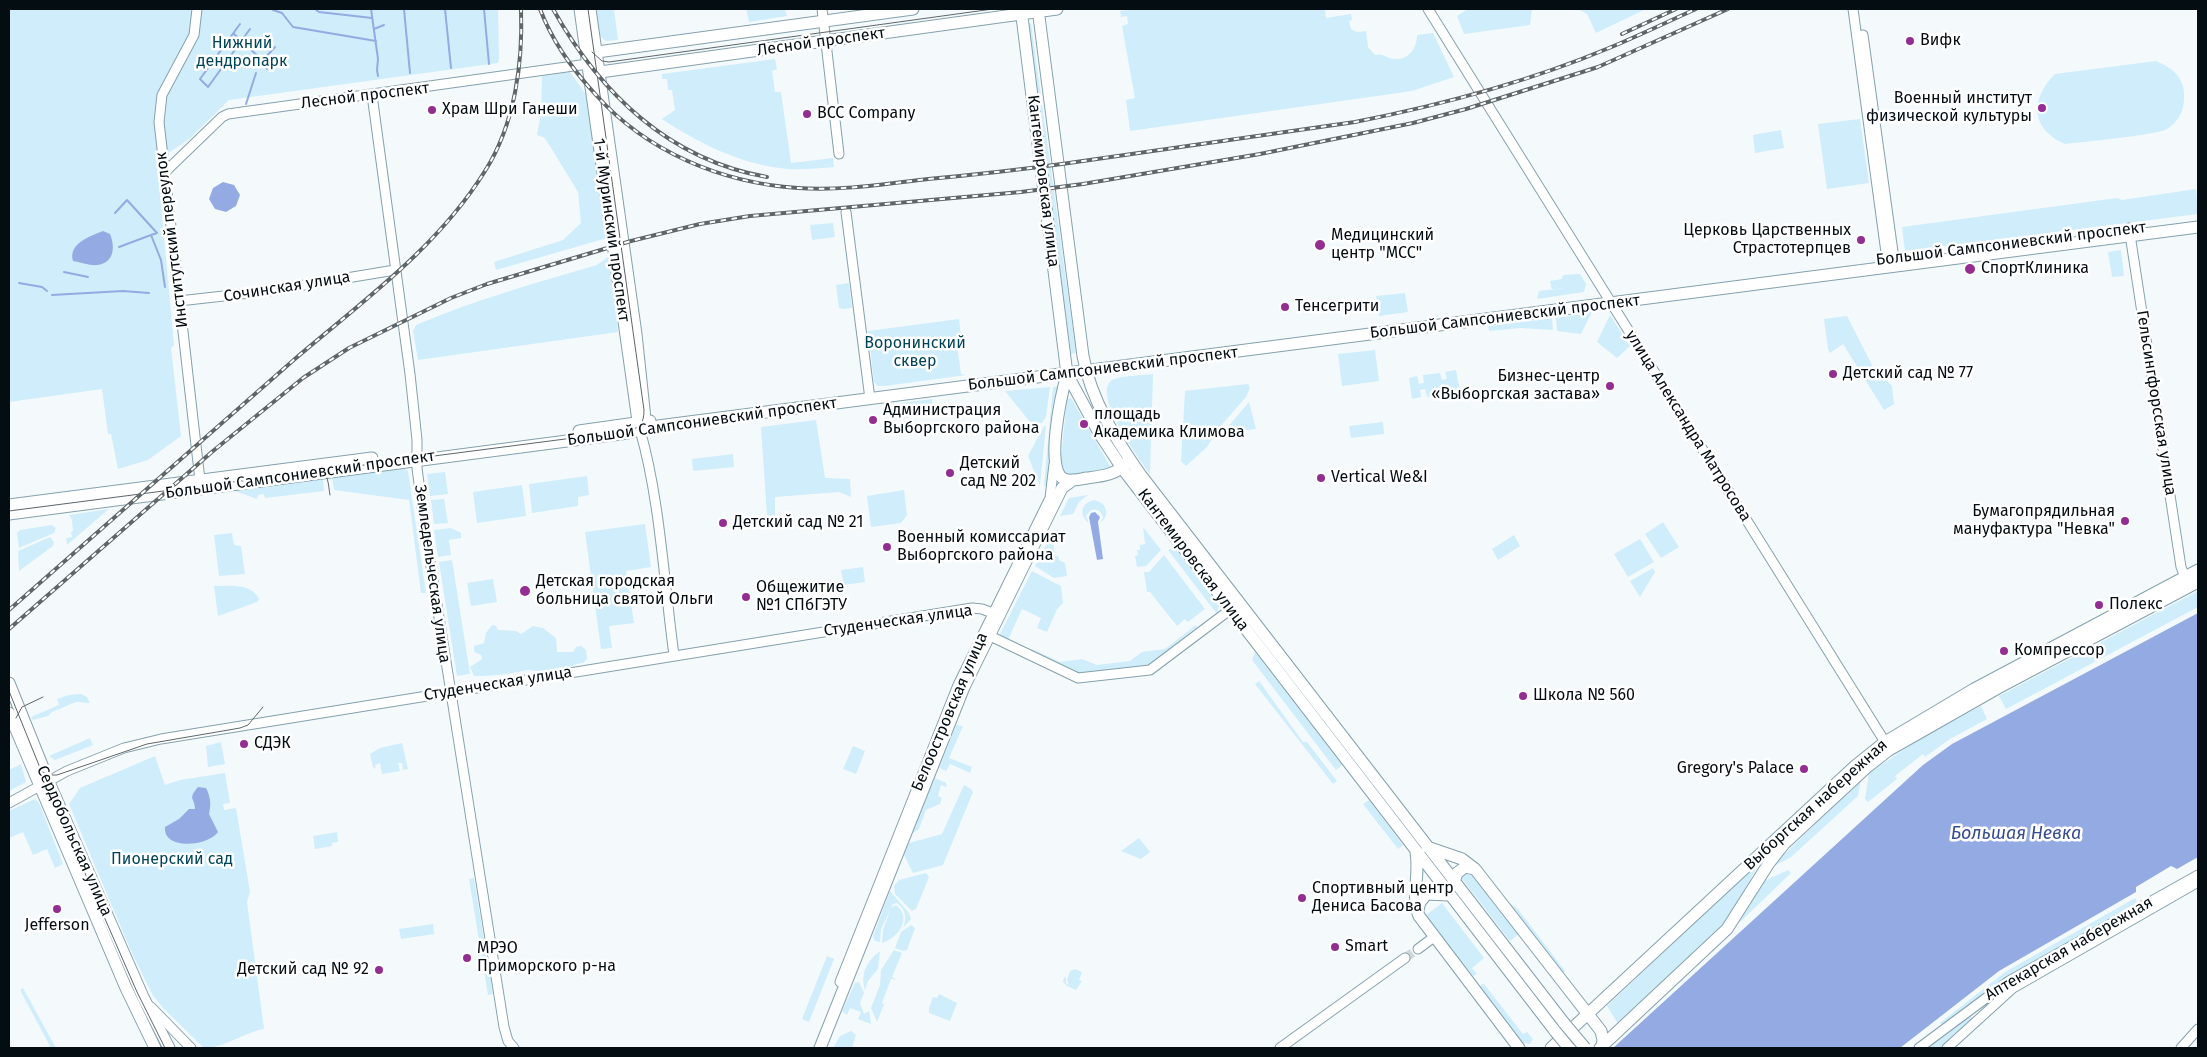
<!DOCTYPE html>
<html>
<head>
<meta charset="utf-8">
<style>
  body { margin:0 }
  #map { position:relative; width:2207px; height:1057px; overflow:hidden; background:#f4fafc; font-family:"Fira Sans",sans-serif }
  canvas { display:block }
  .frame { position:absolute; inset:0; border:10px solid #040d12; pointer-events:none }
</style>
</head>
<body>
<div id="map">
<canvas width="2207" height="1057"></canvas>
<div class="frame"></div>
</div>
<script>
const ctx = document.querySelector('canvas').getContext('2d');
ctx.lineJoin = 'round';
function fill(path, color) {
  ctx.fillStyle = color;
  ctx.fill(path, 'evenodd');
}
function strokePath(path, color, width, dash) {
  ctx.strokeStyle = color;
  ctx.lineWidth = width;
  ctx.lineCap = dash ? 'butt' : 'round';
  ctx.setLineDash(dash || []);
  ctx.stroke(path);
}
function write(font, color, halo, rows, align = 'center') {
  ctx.font = font + ' "Fira Sans",sans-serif';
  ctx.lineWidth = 5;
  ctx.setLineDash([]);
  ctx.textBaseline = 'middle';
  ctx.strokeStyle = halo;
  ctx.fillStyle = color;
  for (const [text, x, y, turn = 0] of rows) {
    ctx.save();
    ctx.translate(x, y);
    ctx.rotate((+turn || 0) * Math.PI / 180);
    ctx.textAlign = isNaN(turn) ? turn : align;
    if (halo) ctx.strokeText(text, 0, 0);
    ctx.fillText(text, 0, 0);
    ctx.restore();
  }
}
const green = new Path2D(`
  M 9,9 L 498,9 L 499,59 L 498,63 L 229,100 L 189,139 L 157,161 L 174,345 L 171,348 L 181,436 L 148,460 L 118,469 L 111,434 L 108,434 L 102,389 L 9,402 Z
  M 596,9 L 614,9 L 618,40 L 606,41 L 600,36 Z
  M 746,9 L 785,9 L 787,16 L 749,22 Z
  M 1137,9 L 1325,9 L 1326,18 L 1351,14 L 1352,20 L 1349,21 L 1351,29 L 1357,32 L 1366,31 L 1368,47 L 1375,55 C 1383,53 1386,58 1394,59 C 1409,60 1417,48 1417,35 L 1433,33 L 1454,77 L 1412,91 L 1130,131 L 1126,100 L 1135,98 L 1122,26 L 1128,24 L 1127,16 L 1121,17 L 1120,11 Z
  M 1468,9 L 1532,9 L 1530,25 L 1464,34 L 1457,16 Z
  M 1578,9 L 1646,9 L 1596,33 L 1587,14 Z
  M 1031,23 L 1076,353 L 1071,354 L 1028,24 Z
  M 775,59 L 777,69 L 772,71 L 775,92 L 781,92 L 791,163 L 833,158 L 834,167 C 819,168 803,170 788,169 C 742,165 700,144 662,119 L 675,110 L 672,90 L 668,90 L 667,79 L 662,79 L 662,74 Z
  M 2156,61 C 2171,67 2183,76 2184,93 C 2185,108 2180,121 2167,129 C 2158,135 2081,142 2065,144 C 2030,129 2030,99 2055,74 Z
  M 570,72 L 587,96 L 607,238 L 496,270 L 494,262 L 563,240 L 581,223 L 578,192 L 545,138 L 537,135 L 541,114 L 542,76 Z
  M 1860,119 L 1869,183 L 1827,189 L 1818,124 Z
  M 1781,130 L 1784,148 L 1755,153 L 1753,135 Z
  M 2196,189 L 2198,214 L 1905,251 L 1902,227 L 2117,198 L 2122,200 Z
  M 833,223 L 835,237 L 812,240 L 810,225 Z
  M 2121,250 L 2124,276 L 2112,277 L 2108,252 Z
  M 609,256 L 618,332 L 418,360 L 413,331 L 416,325 C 475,300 535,283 597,265 Z
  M 1580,274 L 1586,284 L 1584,292 L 1537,299 L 1539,291 L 1564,288 L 1552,290 L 1550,281 L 1562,279 L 1563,275 Z
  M 849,283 L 852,308 L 842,309 L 839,308 L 836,285 Z
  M 1405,293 L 1408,312 L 1379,316 L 1376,296 Z
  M 1592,312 L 1581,334 L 1557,331 L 1556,318 Z
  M 1610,315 L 1630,346 L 1617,358 L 1597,342 Z
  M 1847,316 L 1873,367 L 1892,386 L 1894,404 L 1884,410 L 1843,344 L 1830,353 L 1828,349 L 1824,319 Z
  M 1552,318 L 1553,330 L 1520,328 L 1489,331 L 1488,326 Z
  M 959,319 L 961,336 L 956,337 L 961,374 L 966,375 L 885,386 L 878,386 L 874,382 L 868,331 Z
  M 1375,350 L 1379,381 L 1342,386 L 1338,354 Z
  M 1456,370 L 1460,392 L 1449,394 L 1447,385 L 1442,386 L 1443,394 L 1427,397 L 1425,389 L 1420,390 L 1421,397 L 1412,399 L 1409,378 L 1417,376 L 1419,384 L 1424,383 L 1423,375 L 1440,373 L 1442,380 L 1447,379 L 1445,372 Z
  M 1153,374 L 1150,474 C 1139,459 1093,396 1111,381 C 1116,376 1145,375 1153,374 Z
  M 1248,384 L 1250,388 L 1246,397 L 1219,428 L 1207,447 L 1186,466 L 1181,461 L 1185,391 Z
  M 1050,387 L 1046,417 L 1042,423 L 1030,422 L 1005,391 Z
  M 1053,387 L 1057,387 L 1048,487 L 1044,486 Z
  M 1071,398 L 1110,466 L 1110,469 L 1070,475 L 1060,468 L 1067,399 Z
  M 932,399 L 934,414 L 902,418 L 901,403 Z
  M 1249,402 L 1256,429 L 1229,432 L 1227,428 Z
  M 816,420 L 825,478 L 850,479 L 851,497 L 839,492 L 775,497 L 775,517 L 767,517 L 761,427 Z
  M 1383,422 L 1384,434 L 1351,438 L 1349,426 Z
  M 1044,426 L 1046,426 L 1040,486 L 1028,456 Z
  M 733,454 L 734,467 L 693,471 L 692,459 Z
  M 404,468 L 408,471 L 426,593 L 421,593 L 409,500 L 334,490 L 332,477 Z
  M 445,472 L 448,494 L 430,496 L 427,474 Z
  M 587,476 L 589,495 L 578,497 L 578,506 L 532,513 L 529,484 Z
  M 323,478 L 324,491 L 265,498 L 264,494 L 258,495 L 257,499 L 235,491 Z
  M 522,485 L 526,516 L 477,523 L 473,492 Z
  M 904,490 L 907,515 L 901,523 L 871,527 L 867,496 Z
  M 1088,495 L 1079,502 L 1073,514 L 1060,516 L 1069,498 Z
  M 444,499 L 448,523 L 434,524 L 431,500 Z
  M 1095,500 L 1103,504 C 1108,511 1107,518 1100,523 L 1103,518 C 1102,511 1097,508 1091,510 L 1086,516 L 1089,523 C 1078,515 1081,502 1095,500 Z
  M 109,509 L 103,514 L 67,545 L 66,538 L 72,537 L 71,532 L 73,531 L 72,520 L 69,515 Z
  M 1663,522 L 1679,547 L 1661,558 L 1645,534 Z
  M 645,524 L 651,567 L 626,571 L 634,623 L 609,626 L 612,648 L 601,649 L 585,532 Z
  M 52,525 L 56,528 L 54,533 L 19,548 L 17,533 L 20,530 Z
  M 1143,527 L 1161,550 L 1146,566 L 1137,567 L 1135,556 L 1138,555 L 1137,550 L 1140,550 L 1140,545 L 1145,544 Z
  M 451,528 L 461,533 L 461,538 L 449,540 L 451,555 L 438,557 L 434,530 Z
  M 232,533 L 234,545 L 241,546 L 245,574 L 219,576 L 214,535 Z
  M 1052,533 L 1055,556 L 1058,556 L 1059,560 L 1065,563 L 1067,576 L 1054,578 L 1035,566 Z
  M 1514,535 L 1520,546 L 1498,560 L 1492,549 Z
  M 50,537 L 54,542 L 53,546 L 19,571 L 18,551 Z
  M 1640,539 L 1654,562 L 1628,577 L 1614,554 Z
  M 1174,547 L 1219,606 L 1217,614 L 1168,550 Z
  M 1164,555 L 1205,609 L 1188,622 L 1185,619 L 1177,626 L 1150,592 L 1147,592 L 1144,572 L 1149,572 Z
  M 452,560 L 470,674 L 457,676 L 439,562 Z
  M 863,567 L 865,582 L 844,585 L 841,570 Z
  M 1653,568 L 1655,572 L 1640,597 L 1630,581 Z
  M 1032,571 L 1061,586 L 1063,603 L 1057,609 L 1047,632 L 1037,628 L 1041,618 L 1022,609 L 1008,640 L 999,636 Z
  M 493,579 L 497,602 L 471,606 L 467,583 Z
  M 214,586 C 230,586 251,583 259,599 L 257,602 L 218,616 Z
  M 2198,591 L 2198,607 L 2006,709 L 1999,696 Z
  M 961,614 L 961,617 L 828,637 L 828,635 Z
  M 492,625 L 496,626 L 498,630 L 516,631 L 521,634 L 533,626 L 543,628 L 556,638 L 557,652 L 573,652 L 576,647 L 581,646 L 586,650 L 587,659 L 583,663 C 576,663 572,667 565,668 C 557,669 546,671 538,671 C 534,671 530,669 527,670 C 509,674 493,676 474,676 L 470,667 L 482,659 L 481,655 L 474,652 L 474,646 L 484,643 L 486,633 Z
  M 1196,625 L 1197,627 L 1147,666 L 1080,674 L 1031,651 L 1032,649 L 1060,662 L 1082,659 L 1097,665 L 1130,661 L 1142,652 L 1165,649 Z
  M 1255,652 L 1342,765 L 1336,770 L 1252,660 Z
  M 1259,681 L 1303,742 L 1307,742 L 1337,781 L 1333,784 L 1255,684 Z
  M 81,694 L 87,697 L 90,703 L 76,702 L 52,712 L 48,716 L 33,720 L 31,717 L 59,705 L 57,699 L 69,695 Z
  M 1981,706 L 1987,719 L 1950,739 L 1925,757 L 1923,754 L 1895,776 L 1897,779 L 1868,802 L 1865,799 L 1869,773 L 1920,739 Z
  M 956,725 L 963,726 L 949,758 L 972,767 L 970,773 L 950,764 L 946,771 L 939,768 Z
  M 90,738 L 93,745 L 55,760 L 49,756 Z
  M 221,742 L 225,764 L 208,767 L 206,746 Z
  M 402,743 L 408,769 L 403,770 L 402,763 L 398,763 L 400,771 L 382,774 L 380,763 L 375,765 L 376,769 L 373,767 L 370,754 L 380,748 Z
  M 853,746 L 865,751 L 856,774 L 843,769 Z
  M 155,756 L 165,785 L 180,780 L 225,773 L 230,803 L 223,804 L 224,810 L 236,808 L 250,892 L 247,902 L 264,1029 C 242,1033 225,1048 204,1048 L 163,1008 L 152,994 L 131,951 L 69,804 L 80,788 Z
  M 21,764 L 26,782 L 9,791 L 9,770 Z
  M 935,778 L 946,783 L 947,787 L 941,785 L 938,796 L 942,798 L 940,804 L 926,810 L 919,829 L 911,834 Z
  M 1861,780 L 1858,796 L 1791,857 L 1769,869 Z
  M 964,785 L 971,789 L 973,792 L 943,865 L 913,873 L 904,855 L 909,843 L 942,834 Z
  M 35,799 L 39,803 L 63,864 L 55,868 L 47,849 L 33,855 L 23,832 L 9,838 L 9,811 Z
  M 1369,800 L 1403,845 L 1398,849 L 1363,804 Z
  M 337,832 L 338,842 L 332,843 L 332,846 L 315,849 L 313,836 Z
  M 1139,838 L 1150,852 L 1141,859 L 1121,851 Z
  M 1761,860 L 1729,918 L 1618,1024 L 1607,1006 Z
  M 1469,870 L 1519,934 L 1510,941 L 1459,875 Z
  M 1788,870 L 1791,873 L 1738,924 L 1762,882 Z
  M 926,873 L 929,877 L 916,909 L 912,911 L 895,894 L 894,886 L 899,880 Z
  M 474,878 L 493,994 L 488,995 L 469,879 Z
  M 890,891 L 909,913 L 911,919 L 903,928 C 907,919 906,909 897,903 L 893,904 L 881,929 L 880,942 L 875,941 L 873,936 Z
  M 2135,898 L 2138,904 L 1992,988 L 1942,1026 L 1940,1023 L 2005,972 Z
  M 1505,900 L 1517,908 L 1565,971 L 1562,974 Z
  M 1442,903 L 1484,958 L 1472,968 L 1477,974 L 1473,976 L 1425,916 Z
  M 896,905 C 913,918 898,938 882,943 L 883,930 L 891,908 Z
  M 433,924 L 434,934 L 401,939 L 399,929 Z
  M 911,925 L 915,928 L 907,950 L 903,951 L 895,948 L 901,932 Z
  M 894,950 L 902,953 L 892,977 L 897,980 L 891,979 L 882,1003 L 884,1004 L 877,1022 L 871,1008 L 880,985 L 881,970 Z
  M 880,951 L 878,969 L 868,981 L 865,990 C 860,973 867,961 880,951 Z
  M 827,956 L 834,959 L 809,1022 L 802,1019 Z
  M 1075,969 L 1082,972 L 1079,980 L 1082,981 L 1076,990 L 1067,986 L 1063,982 L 1064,977 L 1066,978 L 1066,983 L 1069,985 L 1067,980 L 1070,971 Z
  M 859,982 L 864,993 L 860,1003 L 864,1014 L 869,1011 L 871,1024 L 858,1019 L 861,1012 L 850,1008 L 847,1015 L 842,1011 L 855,983 Z
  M 1482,984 L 1484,984 L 1523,1034 L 1527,1032 L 1533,1039 L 1530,1044 L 1523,1043 L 1479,989 Z
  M 23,988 L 56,1048 L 51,1048 L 20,990 Z
  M 939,994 L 957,1003 L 950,1021 L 929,1013 L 929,1008 L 933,997 L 937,998 Z
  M 1969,1015 L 1972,1018 L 1971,1022 L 1942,1048 L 1926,1048 Z
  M 851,1031 L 856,1035 L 852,1048 L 833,1048 L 840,1036 Z`);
const water = new Path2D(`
  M 223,182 L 234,185 L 240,195 L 236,206 L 226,212 L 215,209 L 209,199 L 213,188 Z
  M 103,231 L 110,234 C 115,246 115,263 97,265 C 91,266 80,262 73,261 C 68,244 90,236 103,231 Z
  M 1095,512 L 1100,517 L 1098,522 L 1103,559 L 1097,560 L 1089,517 L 1091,513 Z
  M 2198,613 L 2198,857 L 2177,869 L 2171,866 L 2136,887 L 2136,892 L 1999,971 L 1900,1048 L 1613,1048 L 1923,765 L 1952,744 Z
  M 198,787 L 206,788 C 211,798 211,804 209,814 L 218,832 C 209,846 163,851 165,827 L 179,819 L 189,809 L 195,809 C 195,797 187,800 198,787 Z`);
const stream = new Path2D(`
  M 315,9 L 319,12 L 372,18
  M 371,9 L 378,59 L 377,70 L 378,76
  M 404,9 L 410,73
  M 445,9 L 451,68
  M 484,9 L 489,64
  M 273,10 L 282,13 L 293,27 L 376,41
  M 240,24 L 200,79 L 208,87 L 250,29
  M 374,29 L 384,25
  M 234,34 L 262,60 L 267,69
  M 263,60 L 275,47
  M 246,104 L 256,73
  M 115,213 L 127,200 L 157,233 L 151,235 L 161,260 L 165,287
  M 119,247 L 151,235
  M 64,272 L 88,277
  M 19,283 L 42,287 L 47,291
  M 52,295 L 123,291 L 149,293`);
const minorTunnel = new Path2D(`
  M 1405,958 L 1418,949`);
const minor = new Path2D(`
  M 197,9 L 194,35 L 162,95 L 159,122 L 200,480
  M 822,9 L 839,154
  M 1428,9 L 1885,742
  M 1853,9 L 1887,260 L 1892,267
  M 1863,35 L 1894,259 L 1892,267
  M 372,95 L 410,374 L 417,440 L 417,468 L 425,529 L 504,1027 L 508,1041 L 514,1048
  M 164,173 L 222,117 L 228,114 L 588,64
  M 846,212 L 870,399
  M 2129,228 L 2181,567 L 2185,577
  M 179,301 L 268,291 L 395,270
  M 640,430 C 660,499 664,583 674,655
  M 988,635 L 1078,678 L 1150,670 L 1231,609
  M 9,803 L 67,771 L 124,748 L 161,739 L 972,608 L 982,609 L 998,615
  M 1418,949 L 1434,937
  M 840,982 L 958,685 L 1050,498 L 1054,464
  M 151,1007 L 191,1048
  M 1280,1048 L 1405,958
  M 1919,1048 L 2009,981 L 2198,875
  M 1947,1048 L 2013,988 L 2198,882
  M 2181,1048 L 2198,1029`);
const major = new Path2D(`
  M 580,9 L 639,428
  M 590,9 L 636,334 L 646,428
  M 1021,9 L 1067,374 L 1099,433 L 1122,468 L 1555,1031
  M 1038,9 L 1083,356 C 1091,400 1115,438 1140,474 L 1564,1023
  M 593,58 L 597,52 L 913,9
  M 588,64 L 600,72 L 1057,9
  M 1067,374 C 1062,392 1044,470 1064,479 C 1071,482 1080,479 1087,478 C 1102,476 1116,475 1126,463
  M 579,431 L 650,421
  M 9,505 L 372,458
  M 9,514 L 628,433 L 658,426 L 2198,227
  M 9,683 L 48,780 L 143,997 L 169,1048
  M 9,713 L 126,988 L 155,1048
  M 1427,847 L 1462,859 L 1475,869 L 1601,1031 L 1603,1040 L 1602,1046
  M 1416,852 C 1420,874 1411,896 1419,916 L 1519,1048
  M 1454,882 L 1457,873 L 1465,867 L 1475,869
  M 1418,910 L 1420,902 L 1427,894 L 1448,895
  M 820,1048 L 964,687 L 1062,488 L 1073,480
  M 1551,1048 L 1855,766 L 1885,742 L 1974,689 L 2198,570
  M 1600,1048 L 1727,929 L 1769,863 L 1784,844 L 1866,768 L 1889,750 L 1998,688 L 2198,582`);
const tram = new Path2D(`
  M 592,52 L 602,61 L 609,62 L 993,9
  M 317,468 C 329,472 328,484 330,495
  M 9,511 L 627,431 C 640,428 644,423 644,410 L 588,9
  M 9,691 L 53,800 L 137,992 L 165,1048
  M 16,718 L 22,707 L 43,697
  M 38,769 L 48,775 L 57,775 L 147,744 L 240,728 L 248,725 L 263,707`);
const rail = new Path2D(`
  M 540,9 C 552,41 573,70 596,95 C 647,152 722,183 798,188 C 841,191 885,184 928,179 C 973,175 1017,170 1062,164 C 1159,150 1257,136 1355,122 C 1441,105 1528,82 1609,48 C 1638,36 1667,22 1696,9
  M 553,9 C 600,93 669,160 767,177
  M 1622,34 L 1676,9
  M 9,610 C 105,526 200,442 296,358 C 363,301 438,247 485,171 C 515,124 523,63 521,9
  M 9,629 L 213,451 L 303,378 L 349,348 L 451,298 L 487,284 L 631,241 L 700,224 L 750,216 L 1021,192 L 1083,184 L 1260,154 L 1413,123 L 1466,109 L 1598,67 L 1728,9`);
const majorBridge = new Path2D(`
  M 1564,1023 L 1585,1048
  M 1555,1031 L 1569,1048`);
const markers = [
  [1910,41,5,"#942d91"],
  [2042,108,5,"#942d91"],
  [432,110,5,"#942d91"],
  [807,114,5,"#942d91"],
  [1861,240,5,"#942d91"],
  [1320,245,6,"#942d91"],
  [1970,269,6,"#942d91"],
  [1285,307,5,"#942d91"],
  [1833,374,5,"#942d91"],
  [1610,386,5,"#942d91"],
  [873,420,5,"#942d91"],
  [1084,424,5,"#942d91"],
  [950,473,5,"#942d91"],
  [1321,478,5,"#942d91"],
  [2125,521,5,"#942d91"],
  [723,523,5,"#942d91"],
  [887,547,5,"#942d91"],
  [525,591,6,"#942d91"],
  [746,597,5,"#942d91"],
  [2099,605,5,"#942d91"],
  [2004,651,5,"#942d91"],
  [1523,696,5,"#942d91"],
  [244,744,5,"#942d91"],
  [1804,769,5,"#942d91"],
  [1302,898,5,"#942d91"],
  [57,909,5,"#942d91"],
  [1335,947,5,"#942d91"],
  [467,958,5,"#942d91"],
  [379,970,5,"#942d91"]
];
const poiNames = [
  ["Вифк",1920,41],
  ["Военный институт",2032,99,"right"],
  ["физической культуры",2032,117,"right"],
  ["Храм Шри Ганеши",442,110],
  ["BCC Company",817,114],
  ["Церковь Царственных",1851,231,"right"],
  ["Страстотерпцев",1851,249,"right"],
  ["Медицинский",1331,236],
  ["центр \"МСС\"",1331,254],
  ["СпортКлиника",1981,269],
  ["Тенсегрити",1295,307],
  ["Детский сад № 77",1843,374],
  ["Бизнес-центр",1600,377,"right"],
  ["«Выборгская застава»",1600,395,"right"],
  ["Администрация",883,411],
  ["Выборгского района",883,429],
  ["площадь",1094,415],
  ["Академика Климова",1094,433],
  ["Детский",960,464],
  ["сад № 202",960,482],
  ["Vertical We&I",1331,478],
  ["Бумагопрядильная",2115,512,"right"],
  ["мануфактура \"Невка\"",2115,530,"right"],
  ["Детский сад № 21",733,523],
  ["Военный комиссариат",897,538],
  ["Выборгского района",897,556],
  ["Детская городская",536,582],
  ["больница святой Ольги",536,600],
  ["Общежитие",756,588],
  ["№1 СПбГЭТУ",756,606],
  ["Полекс",2109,605],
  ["Компрессор",2014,651],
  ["Школа № 560",1533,696],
  ["СДЭК",254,744],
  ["Gregory's Palace",1794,769,"right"],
  ["Спортивный центр",1312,889],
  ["Дениса Басова",1312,907],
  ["Jefferson",57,926,"center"],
  ["Smart",1345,947],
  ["МРЭО",477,949],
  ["Приморского р-на",477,967],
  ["Детский сад № 92",369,970,"right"]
];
const streetNames = [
  ["Лесной проспект",821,42,-8],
  ["Лесной проспект",365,96,-7],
  ["Кантемировская улица",1043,181,83],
  ["1-й Муринский проспект",611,230,82],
  ["Институтский переулок",172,240,-97],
  ["Большой Сампсониевский проспект",2011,244,-7],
  ["Сочинская улица",287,287,-9],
  ["Большой Сампсониевский проспект",1505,317,-7],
  ["Большой Сампсониевский проспект",1103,369,-7],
  ["Гельсингфорсская улица",2156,403,81],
  ["Большой Сампсониевский проспект",702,422,-8],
  ["улица Александра Матросова",1688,426,58],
  ["Большой Сампсониевский проспект",300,475,-8],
  ["Кантемировская улица",1193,560,53],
  ["Земледельческая улица",432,574,82],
  ["Студенческая улица",898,621,-8],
  ["Студенческая улица",498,684,-9],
  ["Белоостровская улица",950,712,-67],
  ["Выборгская набережная",1816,805,-42],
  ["Сердобольская улица",74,841,66],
  ["Аптекарская набережная",2069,949,-30]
];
const parkNames = [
  ["Нижний",242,44],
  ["дендропарк",242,62],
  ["Воронинский",915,344],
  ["сквер",915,362],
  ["Пионерский сад",172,860]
];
const waterNames = [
  ["Большая Невка",2016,834]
];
fill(green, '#cfedfb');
fill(water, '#94aae2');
strokePath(stream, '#94aae2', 2);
strokePath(minorTunnel, '#d0d6d9', 9, [9, 4.5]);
strokePath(minor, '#85a1ad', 11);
strokePath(major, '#85a1ad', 13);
strokePath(minor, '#fff', 9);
strokePath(major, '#fff', 11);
strokePath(tram, '#5e666a', 1);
strokePath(rail, '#5e666a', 4);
strokePath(rail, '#fff', 2, [5.5]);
strokePath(majorBridge, '#85a1ad', 13, []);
strokePath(majorBridge, '#fff', 11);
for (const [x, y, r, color] of markers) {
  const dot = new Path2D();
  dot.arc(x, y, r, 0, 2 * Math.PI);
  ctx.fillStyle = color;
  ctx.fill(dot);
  strokePath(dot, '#fff', 2);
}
write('16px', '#040d12', '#fff', poiNames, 'left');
write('16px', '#040d12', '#fff', streetNames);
write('16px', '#004459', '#fff', parkNames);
write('italic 18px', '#364d91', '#fff', waterNames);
</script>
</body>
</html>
